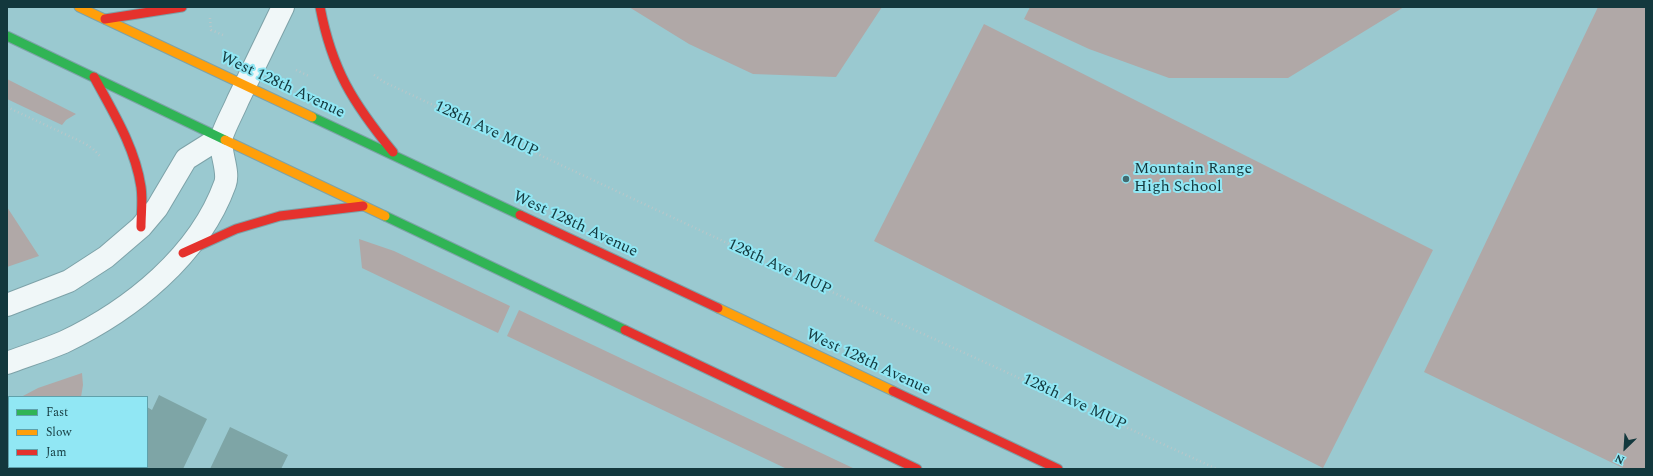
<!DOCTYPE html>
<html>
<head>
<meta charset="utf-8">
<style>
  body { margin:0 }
  #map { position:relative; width:1653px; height:476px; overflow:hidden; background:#9ac9d0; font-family:Spectral,serif }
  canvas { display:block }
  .frame { position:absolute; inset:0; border:8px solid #13383d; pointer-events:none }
  .legend { position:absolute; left:8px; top:396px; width:140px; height:72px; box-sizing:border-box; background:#91e7f4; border:1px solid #5fa1ab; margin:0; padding:5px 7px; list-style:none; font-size:12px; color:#13383d }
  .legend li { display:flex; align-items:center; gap:8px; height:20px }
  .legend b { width:20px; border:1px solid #5fa1ab }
  .north { position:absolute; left:1605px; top:428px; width:40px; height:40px; -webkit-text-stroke:3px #91e7f4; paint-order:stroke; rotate:205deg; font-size:11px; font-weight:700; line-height:16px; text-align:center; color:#13383d }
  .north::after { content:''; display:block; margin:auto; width:14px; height:18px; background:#13383d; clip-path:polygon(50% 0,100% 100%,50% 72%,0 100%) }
</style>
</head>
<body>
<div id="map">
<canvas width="1653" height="476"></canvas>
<div class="frame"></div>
<ul class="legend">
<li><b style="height:5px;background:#30b455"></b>Fast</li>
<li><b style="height:5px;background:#ff9f0a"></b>Slow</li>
<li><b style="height:5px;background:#e5322d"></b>Jam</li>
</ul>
<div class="north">N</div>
</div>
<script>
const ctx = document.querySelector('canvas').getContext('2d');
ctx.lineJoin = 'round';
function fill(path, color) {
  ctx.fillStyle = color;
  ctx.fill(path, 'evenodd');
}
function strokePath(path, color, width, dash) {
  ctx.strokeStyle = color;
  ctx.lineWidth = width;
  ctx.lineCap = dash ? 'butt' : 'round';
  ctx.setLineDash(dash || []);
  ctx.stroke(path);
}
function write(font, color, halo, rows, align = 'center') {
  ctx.font = font + ' Spectral,serif';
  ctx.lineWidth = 4;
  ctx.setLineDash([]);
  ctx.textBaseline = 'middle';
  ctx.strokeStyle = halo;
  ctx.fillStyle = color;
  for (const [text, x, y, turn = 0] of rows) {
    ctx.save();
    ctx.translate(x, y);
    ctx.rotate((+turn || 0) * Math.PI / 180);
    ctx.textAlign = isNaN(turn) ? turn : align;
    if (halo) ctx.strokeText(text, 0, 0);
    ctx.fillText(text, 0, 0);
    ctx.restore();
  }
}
const green = new Path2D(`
  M 629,7 L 882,7 L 836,77 L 753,74 L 689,44 Z
  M 1030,7 L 1404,7 L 1288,78 L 1169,78 L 1089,49 L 1024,19 Z
  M 1598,7 L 1646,7 L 1646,469 L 1625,469 L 1424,372 Z
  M 984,24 L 1433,250 L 1323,468 L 874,241 Z
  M 7,79 L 76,114 L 66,120 L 62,125 L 7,99 Z
  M 7,207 L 39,256 L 7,267 Z
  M 359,239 L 394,251 L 510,306 L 498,333 L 362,268 Z
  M 519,310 L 855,469 L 787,469 L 507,336 Z
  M 82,373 L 83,385 L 81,397 L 21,397 L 38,388 Z`);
const building = new Path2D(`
  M 159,395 L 207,419 L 183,469 L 99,469 L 100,467 L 147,467 L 147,407 L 152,410 Z
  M 230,427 L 288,455 L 281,469 L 210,469 Z`);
const path = new Path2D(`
  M 210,18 L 211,30 L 223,35
  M 296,70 L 309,76
  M 374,75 L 384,82 L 821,287 L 1217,469
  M 7,107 L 84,143 L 93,149 L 101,157`);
const street = new Path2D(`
  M 7,305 L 69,281 L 106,257 L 141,227 L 157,208 L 186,159 L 221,137
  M 7,363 C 26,356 45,350 64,342 C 131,310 199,256 225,184 C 230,171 218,149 222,136 C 226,124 233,112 238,100 C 253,69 268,38 283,7`);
const fast = new Path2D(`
  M 7,36 L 225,140
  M 312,117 L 520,215
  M 385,216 L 625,330`);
const slow = new Path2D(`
  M 79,7 L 312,117
  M 225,140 L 385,216
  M 718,308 L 893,391`);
const jam = new Path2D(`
  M 320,7 C 332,70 353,103 393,152
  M 105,19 L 182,7
  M 94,77 C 113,112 135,147 141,187 C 143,200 141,214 141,227
  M 520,215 L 718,308
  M 183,253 L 236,229 L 280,216 L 363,206
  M 625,330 L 917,469
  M 893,391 L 1058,469`);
const markers = [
  [1126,179,4,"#426b70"]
];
const streetNames = [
  ["West 128th Avenue",282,86,25],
  ["128th Ave MUP",486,130,25],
  ["West 128th Avenue",575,225,25],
  ["128th Ave MUP",779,268,25],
  ["West 128th Avenue",868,363,25],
  ["128th Ave MUP",1074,403,25]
];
const poiNames = [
  ["Mountain Range",1134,170],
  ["High School",1134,188]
];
fill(green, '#b0a8a7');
fill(building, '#7ea5a6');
strokePath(street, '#7da2a8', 24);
strokePath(fast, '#7da2a8', 11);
strokePath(slow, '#7da2a8', 11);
strokePath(jam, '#7da2a8', 11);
strokePath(path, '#b9c7c9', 2.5, [1, 3]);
strokePath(street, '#f0f7f8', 22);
strokePath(fast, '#30b455', 9);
strokePath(slow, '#ff9f0a', 9);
strokePath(jam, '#e5322d', 9);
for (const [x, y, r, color] of markers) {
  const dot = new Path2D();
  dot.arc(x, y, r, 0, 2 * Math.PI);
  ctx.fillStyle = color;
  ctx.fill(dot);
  strokePath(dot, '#91e7f4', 1.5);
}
write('16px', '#13383d', '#91e7f4', streetNames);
write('16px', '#13383d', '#91e7f4', poiNames, 'left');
</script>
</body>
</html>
